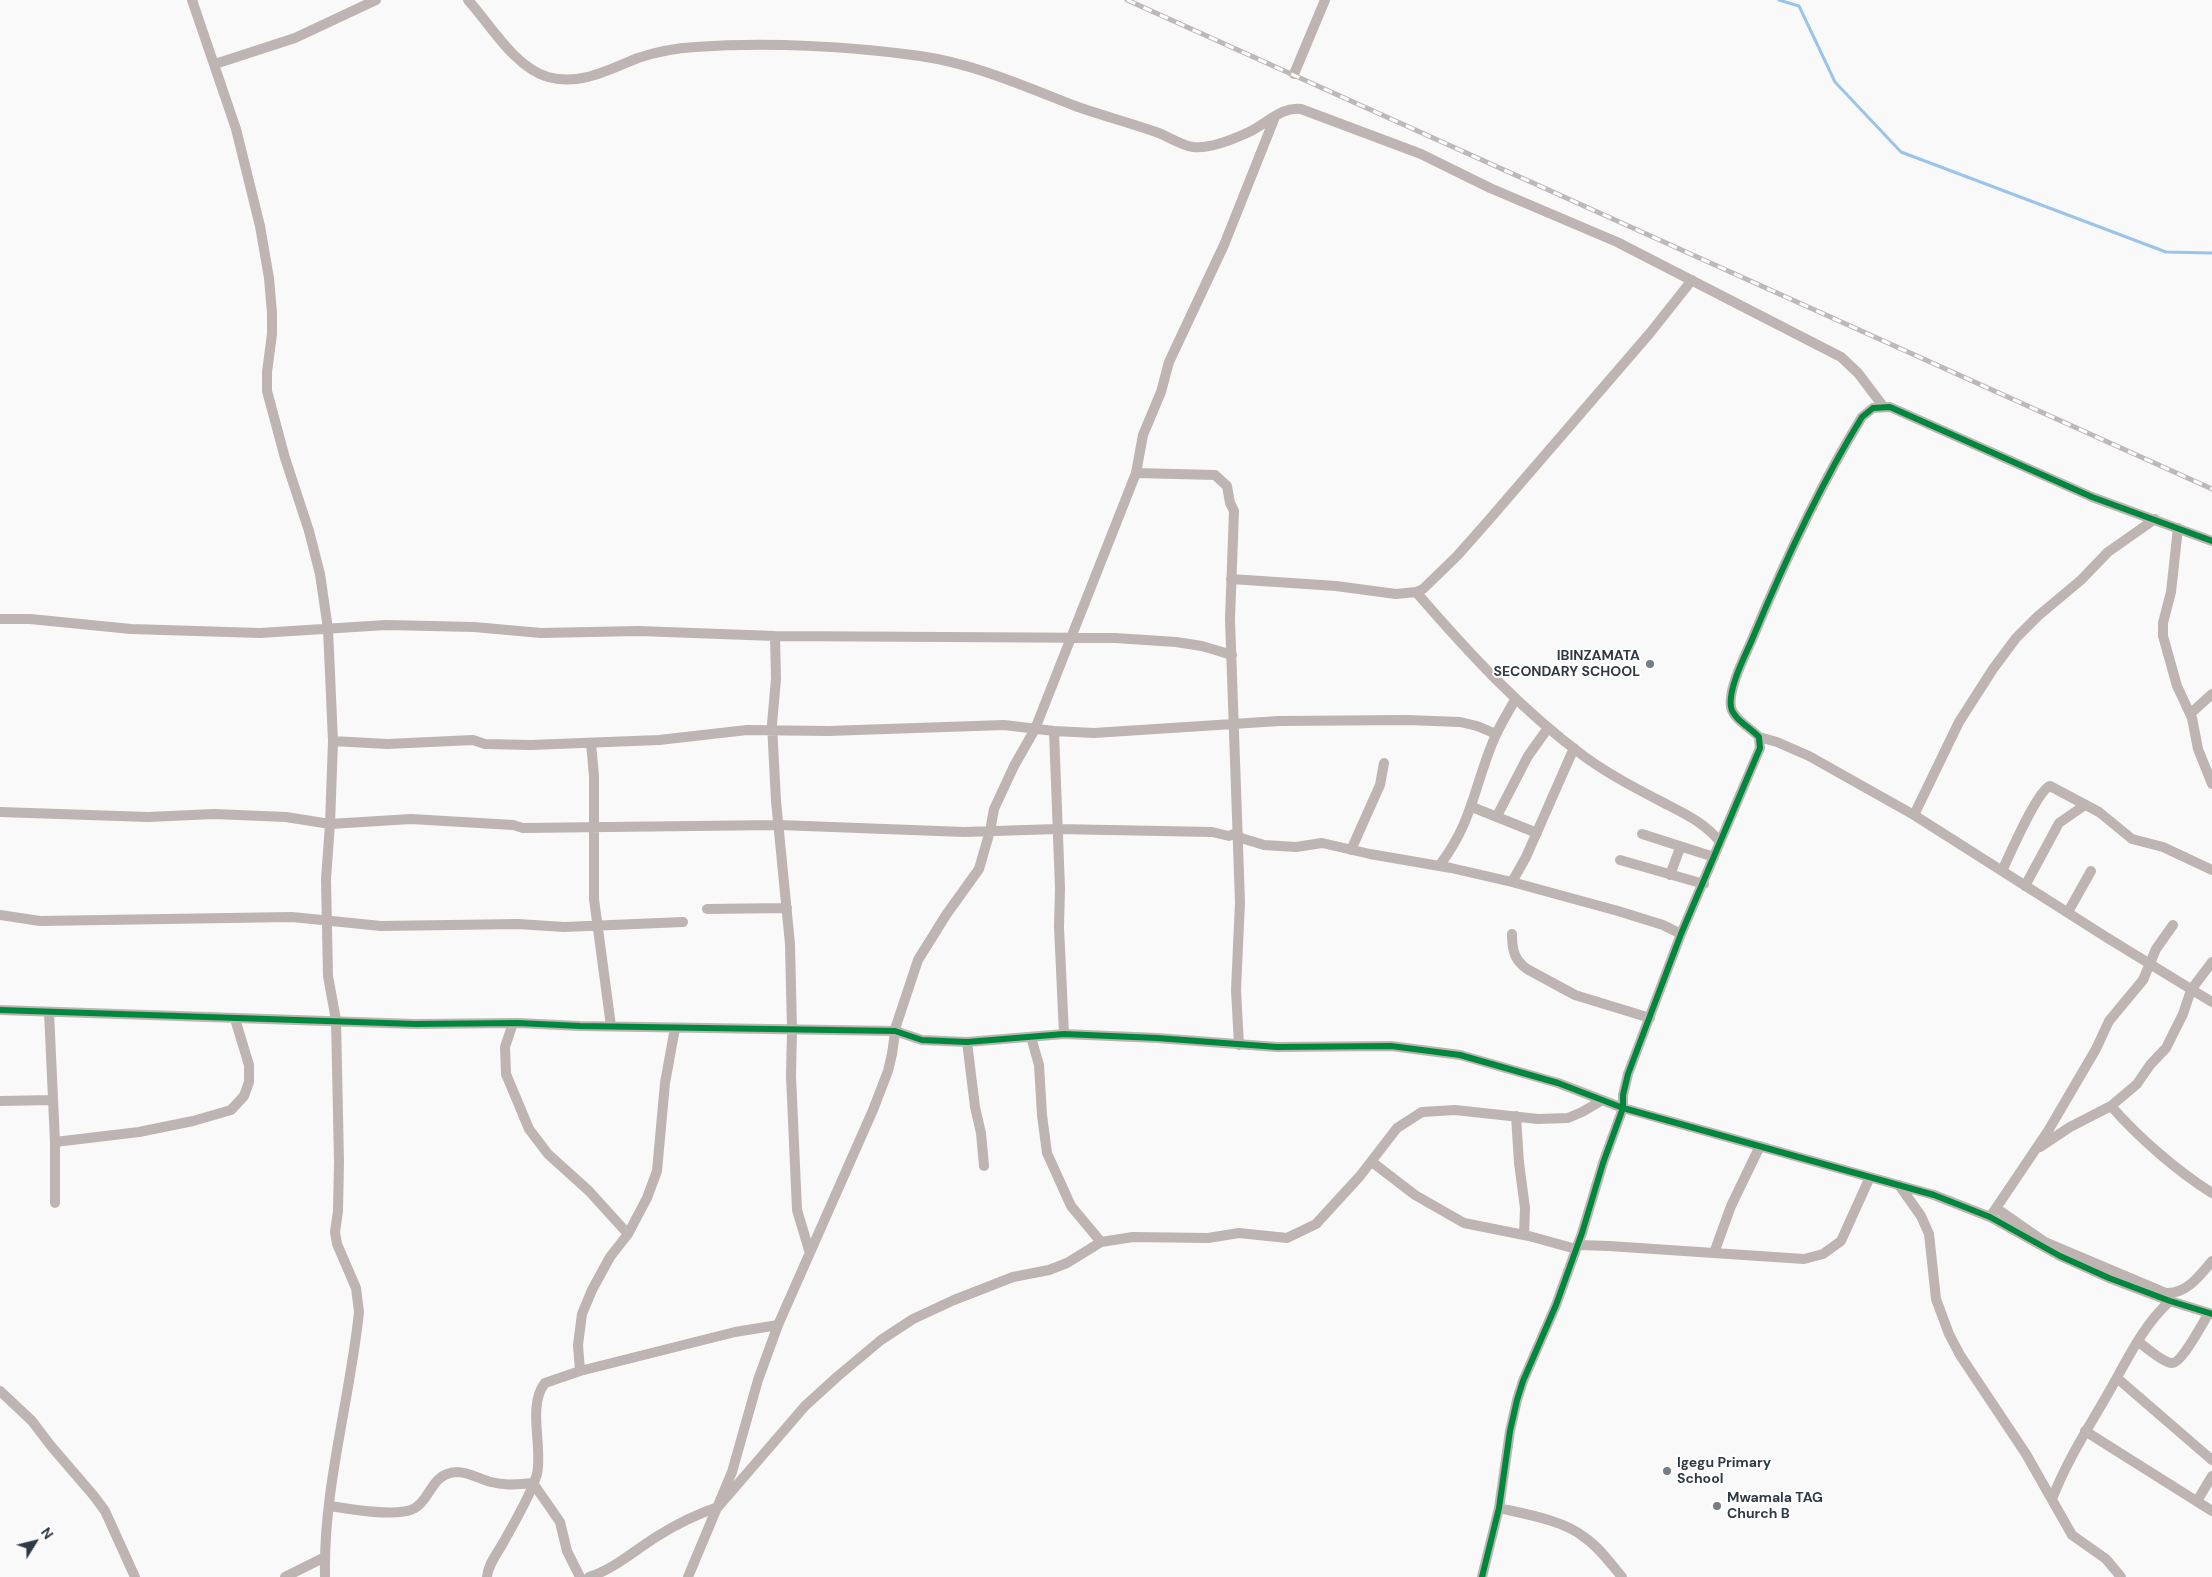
<!DOCTYPE html>
<html>
<head>
<meta charset="utf-8">
<style>
  body { margin:0 }
  #map { position:relative; width:2212px; height:1577px; overflow:hidden; background:#f9f9f9; font-family:"DM Sans",sans-serif }
  canvas { display:block }
  .north { position:absolute; left:10px; top:1517px; width:50px; height:50px; -webkit-text-stroke:4px #fff; paint-order:stroke; rotate:54deg; font-size:14px; font-weight:700; line-height:20px; text-align:center; color:#303a45 }
  .north::after { content:''; display:block; margin:auto; width:18px; height:22px; background:#303a45; clip-path:polygon(50% 0,100% 100%,50% 72%,0 100%) }
</style>
</head>
<body>
<div id="map">
<canvas width="2212" height="1577"></canvas>
<div class="north">N</div>
</div>
<script>
const ctx = document.querySelector('canvas').getContext('2d');
ctx.lineJoin = 'round';
function strokePath(path, color, width, dash) {
  ctx.strokeStyle = color;
  ctx.lineWidth = width;
  ctx.lineCap = dash ? 'butt' : 'round';
  ctx.setLineDash(dash || []);
  ctx.stroke(path);
}
function write(font, color, halo, rows, align = 'center') {
  ctx.font = font + ' "DM Sans",sans-serif';
  ctx.lineWidth = 4;
  ctx.setLineDash([]);
  ctx.textBaseline = 'middle';
  ctx.strokeStyle = halo;
  ctx.fillStyle = color;
  for (const [text, x, y, turn = 0] of rows) {
    ctx.save();
    ctx.translate(x, y);
    ctx.rotate((+turn || 0) * Math.PI / 180);
    ctx.textAlign = isNaN(turn) ? turn : align;
    if (halo) ctx.strokeText(text, 0, 0);
    ctx.fillText(text, 0, 0);
    ctx.restore();
  }
}
const stream = new Path2D(`
  M 1779,0 L 1799,6 L 1835,82 L 1901,152 L 2166,252 L 2212,253`);
const minor = new Path2D(`
  M 192,0 L 236,129 L 260,226 L 269,278 L 272,313 L 272,334 L 267,372 L 267,391 L 285,458 L 309,531 L 320,574 L 328,629 L 333,741 L 330,824 L 326,879 L 328,976 L 336,1020 L 339,1162 L 338,1211 L 335,1232 L 337,1244 L 356,1288 L 359,1312 C 350,1400 323,1488 325,1577
  M 468,0 C 490,24 515,68 548,77 C 580,86 608,70 638,58 C 656,52 676,48 695,47 C 767,42 849,46 920,56 C 976,64 1026,87 1078,107 C 1104,116 1130,123 1156,132 C 1168,136 1180,145 1193,147 C 1210,149 1234,139 1249,132 C 1267,124 1281,106 1301,109 L 1421,154 L 1490,188 L 1617,242 L 1841,357 L 1858,373 L 1883,406
  M 215,64 L 295,38 L 376,0
  M 1294,74 L 1325,0
  M 1136,473 L 1215,475 L 1227,486 L 1230,503 L 1234,511 L 1230,619 L 1240,902 L 1236,990 L 1239,1045
  M 2178,528 L 2171,592 L 2163,623 L 2163,636 L 2177,686 L 2192,718 L 2198,749 L 2212,784
  M 1231,579 L 1336,586 L 1396,594 L 1416,592 L 1423,589 L 1457,556 L 1488,521 L 1650,333 L 1692,280
  M 1416,592 C 1468,652 1521,710 1585,757 C 1610,775 1637,789 1664,803 C 1685,814 1705,823 1720,842
  M 0,619 L 30,619 L 131,629 L 260,633 L 386,625 L 474,627 L 541,633 L 639,631 L 775,636 L 1115,638 L 1176,642 L 1202,646 L 1232,655
  M 775,636 L 776,679 L 772,724 L 776,801 L 790,944 L 792,1030 L 791,1076 L 797,1210 L 809,1250
  M 2190,714 L 2212,694
  M 1054,731 L 1060,888 L 1059,927 L 1064,1034
  M 1759,737 L 1777,742 L 1809,756 L 1914,815 L 2106,937 L 2212,1002
  M 333,741 L 387,744 L 473,740 L 485,744 L 531,745 L 659,740 L 747,730 L 828,731 L 1004,725 L 1054,731 L 1094,733 L 1279,721 L 1407,720 L 1460,722 L 1477,726 L 1496,734
  M 591,743 L 594,776 L 594,899 L 611,1026
  M 1472,807 L 1537,833
  M 0,812 L 148,817 L 214,814 L 286,817 L 330,824 L 411,819 L 513,825 L 523,828 L 779,825 L 964,832 L 1057,829 L 1212,832 L 1229,836 L 1236,833 L 1241,838 L 1264,845 L 1296,847 L 1322,843 L 1370,854 L 1451,868 L 1512,882 L 1618,911 L 1663,925 L 1681,934
  M 1914,815 L 1959,722 L 1993,669 L 2016,638 L 2038,616 L 2081,580 L 2108,552 L 2155,519
  M 1497,816 L 1528,756 L 1548,728
  M 1642,834 L 1714,857
  M 1351,850 L 1380,785 L 1384,763
  M 1620,860 L 1704,884
  M 1439,866 C 1472,823 1473,791 1492,744 C 1498,728 1507,714 1515,700
  M 2002,871 C 2009,856 2037,791 2050,786 L 2099,812 L 2132,839 L 2163,847 L 2212,870
  M 1670,875 L 1680,848
  M 1512,882 L 1526,857 L 1574,748
  M 2025,886 L 2059,823 L 2085,805
  M 707,909 L 787,908
  M 2068,912 L 2091,871
  M 0,915 L 40,921 L 292,917 L 381,926 L 518,924 L 564,927 L 683,922
  M 1512,934 C 1512,949 1514,960 1527,969 L 1575,995 L 1650,1018
  M 0,1010 L 415,1024 L 518,1023 L 580,1026 L 895,1031 L 922,1040 L 967,1042 L 1064,1034 L 1157,1038 L 1277,1047 L 1391,1046 L 1460,1055 L 1558,1083 L 1623,1108 L 1934,1195 L 1990,1217 L 2060,1256 L 2109,1278 L 2170,1301 L 2212,1314
  M 49,1012 L 55,1142 L 55,1203
  M 513,1023 L 505,1047 L 506,1074 L 529,1129 L 548,1154 L 589,1191 L 628,1234
  M 1031,1037 L 1039,1065 L 1042,1115 L 1047,1153 L 1071,1206 L 1101,1242
  M 967,1042 L 975,1107 L 981,1133 L 984,1166
  M 0,1101 L 53,1100
  M 2111,1106 C 2138,1137 2177,1171 2212,1193
  M 1516,1116 L 1519,1163 L 1525,1208 L 1524,1235
  M 55,1142 L 139,1132 L 193,1121 L 231,1110 L 244,1096 L 249,1082 L 249,1065 L 235,1019
  M 2040,1147 L 2070,1127 L 2111,1106 L 2137,1084 L 2150,1065 L 2166,1048 L 2183,1014 L 2191,990 L 2212,962
  M 1372,1162 L 1415,1195 L 1464,1223 L 1529,1236 L 1576,1249
  M 1899,1185 L 1921,1216 L 1929,1234 L 1936,1299 L 1949,1334 L 1960,1355 L 2026,1454 L 2072,1535 L 2106,1559 L 2121,1577
  M 1996,1208 L 2045,1242 L 2166,1293 C 2187,1294 2200,1275 2212,1261
  M 1990,1217 L 2048,1131 L 2096,1049 L 2109,1021 L 2143,980 L 2156,949 L 2173,925
  M 1578,1245 L 1609,1246 L 1804,1259 L 1823,1254 L 1841,1241 L 1870,1177
  M 1714,1253 L 1731,1206 L 1760,1146
  M 2139,1342 C 2145,1347 2164,1363 2172,1363 C 2182,1363 2203,1322 2209,1313
  M 580,1371 L 578,1345 L 582,1314 L 592,1290 L 610,1257 L 628,1234 L 647,1198 L 657,1171 L 665,1083 L 675,1028
  M 2117,1378 L 2212,1460
  M 0,1391 L 32,1421 L 51,1446 L 94,1496 L 105,1511 L 135,1577
  M 2085,1431 L 2212,1511
  M 2052,1499 C 2068,1458 2088,1429 2110,1390 C 2127,1360 2144,1324 2170,1301
  M 2197,1501 L 2212,1476
  M 330,1506 C 349,1509 398,1518 415,1508 C 431,1499 431,1473 457,1472 C 468,1472 480,1479 491,1482 C 505,1486 519,1484 533,1483 L 560,1522 L 567,1551 L 580,1577
  M 1499,1508 C 1525,1514 1563,1520 1584,1537 C 1599,1547 1610,1563 1622,1577
  M 285,1577 L 325,1557
  M 487,1577 C 488,1564 497,1554 503,1543 C 514,1523 531,1495 537,1474 C 543,1448 527,1405 545,1383 L 580,1371 L 735,1332 L 778,1325
  M 589,1577 C 614,1569 634,1551 656,1537 C 675,1525 697,1514 718,1507 L 805,1406 L 838,1376 L 881,1340 L 913,1319 L 954,1300 L 1013,1277 L 1049,1270 L 1067,1263 L 1101,1242 L 1133,1237 L 1208,1238 L 1239,1233 L 1287,1238 L 1316,1224 L 1360,1176 L 1397,1128 L 1422,1112 L 1455,1110 L 1538,1119 L 1568,1118 L 1582,1112 L 1601,1101
  M 688,1577 L 732,1472 L 758,1380 L 778,1325 L 873,1110 L 888,1071 L 892,1054 L 896,1026 L 918,960 L 946,915 L 979,869 L 990,831 L 994,809 L 1014,766 L 1035,729 L 1136,473 L 1143,435 L 1161,392 L 1169,362 L 1224,245 L 1275,117
  M 1482,1577 L 1499,1508 L 1510,1431 L 1517,1400 L 1523,1381 L 1556,1305 L 1582,1233 L 1603,1163 L 1623,1108 L 1623,1095 L 1628,1074 L 1681,934 L 1760,748 L 1759,737 C 1751,728 1733,719 1731,707 C 1728,689 1744,658 1751,642 C 1783,565 1818,488 1862,417 L 1873,408 L 1890,407 L 2092,497 L 2212,541`);
const rail = new Path2D(`
  M 1127,0 L 2212,489`);
const cycleway = new Path2D(`
  M 0,1010 L 415,1024 L 518,1023 L 580,1026 L 895,1031 L 922,1040 L 967,1042 L 1064,1034 L 1157,1038 L 1277,1047 L 1391,1046 L 1460,1055 L 1558,1083 L 1623,1108 L 1934,1195 L 1990,1217 L 2060,1256 L 2109,1278 L 2170,1301 L 2212,1314
  M 1482,1577 L 1499,1508 L 1510,1431 L 1517,1400 L 1523,1381 L 1556,1305 L 1582,1233 L 1603,1163 L 1623,1108 L 1623,1095 L 1628,1074 L 1681,934 L 1760,748 L 1759,737 C 1751,728 1733,719 1731,707 C 1728,689 1744,658 1751,642 C 1783,565 1818,488 1862,417 L 1873,408 L 1890,407 L 2092,497 L 2212,541`);
const markers = [
  [1650,664,5,"#767d84"],
  [1667,1471,5,"#767d84"],
  [1717,1506,5,"#767d84"]
];
const poiNames = [
  ["IBINZAMATA",1640,656,"right"],
  ["SECONDARY SCHOOL",1640,672,"right"],
  ["Igegu Primary",1677,1463],
  ["School",1677,1479],
  ["Mwamala TAG",1727,1498],
  ["Church B",1727,1514]
];
strokePath(stream, '#9cc3ea', 3);
strokePath(minor, '#beb4b1', 10);
strokePath(rail, '#beb9b8', 5);
strokePath(rail, '#fff', 3, [9]);
strokePath(cycleway, '#00873e', 6);
for (const [x, y, r, color] of markers) {
  const dot = new Path2D();
  dot.arc(x, y, r, 0, 2 * Math.PI);
  ctx.fillStyle = color;
  ctx.fill(dot);
  strokePath(dot, '#fff', 2);
}
write('bold 14px', '#303a45', '#fff', poiNames, 'left');
</script>
</body>
</html>
